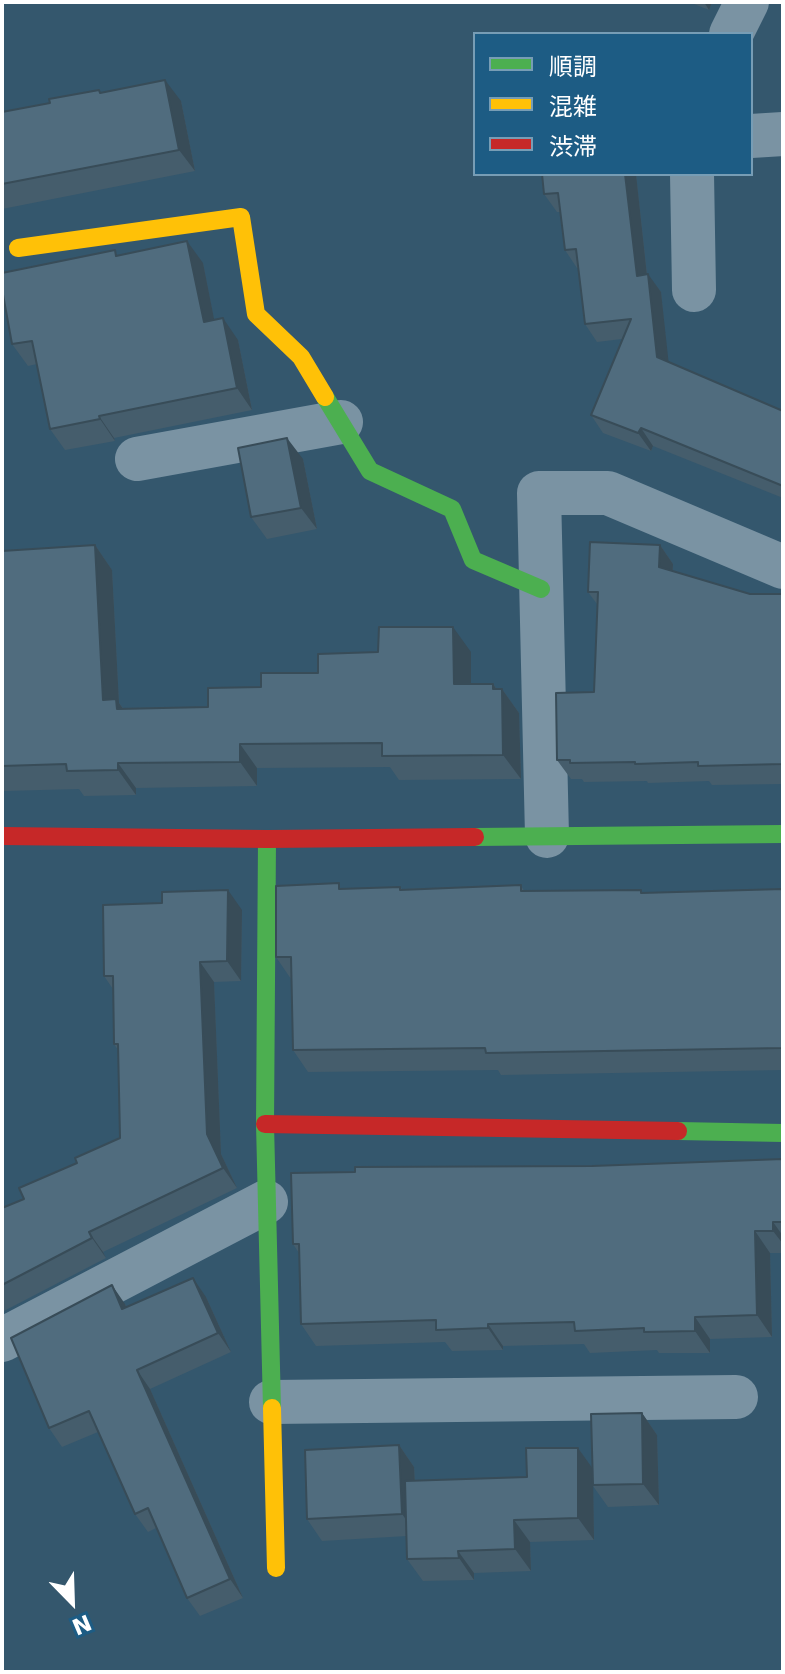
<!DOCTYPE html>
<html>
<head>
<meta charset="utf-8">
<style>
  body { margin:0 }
  #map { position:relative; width:785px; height:1674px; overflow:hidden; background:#34576d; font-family:"DejaVu Sans","Noto Sans JP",sans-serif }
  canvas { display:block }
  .frame { position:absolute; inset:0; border:4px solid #fff; pointer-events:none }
  .legend { position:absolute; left:473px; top:32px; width:280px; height:144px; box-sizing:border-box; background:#1d5c84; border:2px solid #779db5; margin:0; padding:10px 14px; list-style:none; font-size:24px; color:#fff }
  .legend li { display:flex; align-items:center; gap:16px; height:40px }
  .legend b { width:40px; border:2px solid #779db5 }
  .north { position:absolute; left:32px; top:1562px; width:80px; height:80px; -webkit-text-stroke:6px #1d5c84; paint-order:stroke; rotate:157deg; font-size:22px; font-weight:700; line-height:32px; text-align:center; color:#fff }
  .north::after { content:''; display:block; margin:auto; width:28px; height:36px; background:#fff; clip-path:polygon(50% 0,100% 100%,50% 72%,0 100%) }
</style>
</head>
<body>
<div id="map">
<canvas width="785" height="1674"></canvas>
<div class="frame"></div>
<ul class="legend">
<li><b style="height:10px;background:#4caf50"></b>順調</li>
<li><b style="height:10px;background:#ffc107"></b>混雑</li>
<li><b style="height:10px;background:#c62828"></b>渋滞</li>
</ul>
<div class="north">N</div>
</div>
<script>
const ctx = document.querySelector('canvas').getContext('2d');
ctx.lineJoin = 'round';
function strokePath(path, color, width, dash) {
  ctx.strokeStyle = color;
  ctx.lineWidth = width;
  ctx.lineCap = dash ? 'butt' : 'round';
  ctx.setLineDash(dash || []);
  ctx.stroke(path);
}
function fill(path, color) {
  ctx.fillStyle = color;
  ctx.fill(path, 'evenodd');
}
const street = new Path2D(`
  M 731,34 L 747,2
  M 751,136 L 783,134
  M 692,174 L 694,290
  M 137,459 L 341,422
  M 547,836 L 539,493 L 608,493 L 783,567
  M 2,1340 L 266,1202
  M 271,1402 L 736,1397`);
const fast = new Path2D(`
  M 325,397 L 370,471 L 452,509 L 473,560 L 541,589
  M 475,837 L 783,834
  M 267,839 L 265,1124 L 272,1408
  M 678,1131 L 783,1133`);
const slow = new Path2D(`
  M 18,248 L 241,217 L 256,314 L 301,357 L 325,397
  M 272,1408 L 276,1568`);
const jam = new Path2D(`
  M 2,836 L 267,839 L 475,837
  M 265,1124 L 678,1131`);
const wall = new Path2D(`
  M 689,2 L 712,2 L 709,10 Z
  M 99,90 L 101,93 L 181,101 L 195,171 L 2,209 L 2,112 L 50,103 Z
  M 636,174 L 647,274 L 661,292 L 668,362 L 783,411 L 783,498 L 653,446 L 651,451 L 603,433 L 591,415 L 622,339 L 597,342 L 585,324 L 578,268 L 577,268 L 565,250 L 561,212 L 557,212 L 544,194 Z
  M 118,255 L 203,263 L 214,320 L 238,340 L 252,410 L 114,438 L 115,441 L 65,450 L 50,429 L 37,364 L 28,366 L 12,344 Z
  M 303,459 L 317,529 L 267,539 L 251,517 Z
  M 95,545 L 112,570 L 119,703 L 123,708 L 208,707 L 261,687 L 318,673 L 471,652 L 471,684 L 493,684 L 497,689 L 502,689 L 519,713 L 521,779 L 399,780 L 390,767 L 257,768 L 257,786 L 136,788 L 136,795 L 84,796 L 79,789 L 4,791 L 2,789 L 2,551 Z
  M 660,545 L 673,564 L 673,571 L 750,594 L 783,594 L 783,784 L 712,785 L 709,781 L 648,783 L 647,781 L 584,782 L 582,779 L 571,779 L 557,760 L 594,692 L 597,604 L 588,592 Z
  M 521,885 L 524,891 L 641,890 L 643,893 L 783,889 L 783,1070 L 501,1075 L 498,1070 L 308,1072 L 293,1050 L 291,979 L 276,957 L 343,889 L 400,887 L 402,889 Z
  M 242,910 L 241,981 L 214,982 L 221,1154 L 237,1188 L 103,1252 L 106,1258 L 2,1312 L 2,1208 L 24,1199 L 77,1163 L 120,1138 L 118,1050 L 114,1044 L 113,989 L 104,976 Z
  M 783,1159 L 783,1253 L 770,1253 L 772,1337 L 710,1339 L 710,1353 L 659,1353 L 657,1350 L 590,1353 L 584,1344 L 503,1346 L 503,1350 L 452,1351 L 445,1342 L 316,1346 L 301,1324 L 299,1253 L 293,1244 L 592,1166 Z
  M 206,1297 L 231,1352 L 150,1389 L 243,1598 L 200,1616 L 187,1598 L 156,1528 L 148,1532 L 135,1514 L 98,1432 L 62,1447 L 49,1428 L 125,1304 L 127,1307 Z
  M 642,1413 L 657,1435 L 659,1505 L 608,1507 L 593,1486 L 594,1540 L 530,1542 L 531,1571 L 474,1573 L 474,1580 L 423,1581 L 407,1559 L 407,1536 L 322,1541 L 307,1519 L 399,1445 L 414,1467 L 415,1481 L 527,1477 L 578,1448 L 592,1469 Z`);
const shadedWall = new Path2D(`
  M 704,2 L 712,2 L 709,10 Z
  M 165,80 L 181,101 L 195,171 L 179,150 Z
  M 625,174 L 636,174 L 649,294 L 637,276 Z
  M 187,241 L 203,263 L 219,344 L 204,322 Z
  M 648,274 L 661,292 L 670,375 L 657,357 Z
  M 223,318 L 238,340 L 252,410 L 237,388 Z
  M 99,416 L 114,438 L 115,441 L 100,419 Z
  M 641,428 L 653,446 L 651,451 L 638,433 Z
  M 287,438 L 303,459 L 317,529 L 301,508 Z
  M 95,545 L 112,570 L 119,703 L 134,724 L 103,700 Z
  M 660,545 L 673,564 L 672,586 L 659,567 Z
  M 453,627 L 471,652 L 471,709 L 454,684 Z
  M 493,684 L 502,697 L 502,689 L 519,713 L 521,779 L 503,755 Z
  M 240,744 L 257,768 L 257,786 L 240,762 Z
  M 118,763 L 136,788 L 136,795 L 118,770 Z
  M 228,890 L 242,910 L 241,981 L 227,961 Z
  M 200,962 L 214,982 L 221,1154 L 237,1188 L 223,1168 L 207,1134 Z
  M 773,1222 L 783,1236 L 783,1244 L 773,1231 Z
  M 755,1231 L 770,1253 L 772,1337 L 757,1315 Z
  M 89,1232 L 103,1252 L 106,1258 L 92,1238 Z
  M 193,1278 L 206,1297 L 231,1352 L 218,1333 Z
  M 112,1285 L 125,1304 L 135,1328 L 122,1309 Z
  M 695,1317 L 710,1339 L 710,1353 L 695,1331 Z
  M 488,1324 L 503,1346 L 503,1350 L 488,1328 Z
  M 137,1370 L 150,1389 L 243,1598 L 230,1579 Z
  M 642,1413 L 657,1435 L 659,1505 L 643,1484 Z
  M 399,1445 L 414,1467 L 418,1536 L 402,1514 Z
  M 578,1448 L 593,1469 L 594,1540 L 578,1518 Z
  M 514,1520 L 530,1542 L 531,1571 L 515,1549 Z
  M 458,1551 L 474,1573 L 474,1580 L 459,1558 Z`);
const building = new Path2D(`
  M 165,80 L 179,150 L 2,184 L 2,112 L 50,103 L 49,99 L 99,90 L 100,93 Z
  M 542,174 L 625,174 L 637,276 L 648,274 L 657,357 L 783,411 L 783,486 L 641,428 L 638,433 L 591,415 L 631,319 L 585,324 L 576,249 L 565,250 L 558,193 L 544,194 Z
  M 187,241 L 204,322 L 223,318 L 237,388 L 99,416 L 100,419 L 50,429 L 32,341 L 12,344 L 2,289 L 2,273 L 115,250 L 116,256 Z
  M 287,438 L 301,508 L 251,517 L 238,448 Z
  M 590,542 L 660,545 L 659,567 L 750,594 L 782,594 L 783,764 L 698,766 L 698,762 L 635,764 L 635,762 L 570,763 L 570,760 L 557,760 L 556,693 L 594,692 L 598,592 L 588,592 Z
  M 95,545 L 103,700 L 116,699 L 117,709 L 208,707 L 208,688 L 261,687 L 261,673 L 318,673 L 318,654 L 378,652 L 379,627 L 453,627 L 454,684 L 493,684 L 493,689 L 502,689 L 503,755 L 382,756 L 382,743 L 240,744 L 240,762 L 118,763 L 118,770 L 67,771 L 66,764 L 2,766 L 2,551 Z
  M 339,883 L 339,889 L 400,887 L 400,890 L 521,885 L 521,891 L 641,890 L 641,893 L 783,889 L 783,1048 L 486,1053 L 485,1048 L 293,1050 L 291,957 L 276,957 L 276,886 Z
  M 228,890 L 227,961 L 200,962 L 207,1134 L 223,1168 L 89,1232 L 92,1238 L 2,1285 L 2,1208 L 24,1199 L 19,1188 L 77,1163 L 75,1158 L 120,1138 L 118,1044 L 114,1044 L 113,976 L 104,976 L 103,905 L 162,903 L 162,892 Z
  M 783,1159 L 783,1222 L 773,1222 L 773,1231 L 755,1231 L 757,1315 L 695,1317 L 695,1331 L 644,1332 L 644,1328 L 575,1331 L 574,1322 L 488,1324 L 488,1328 L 436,1330 L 436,1320 L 301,1324 L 299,1244 L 293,1244 L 291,1173 L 355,1172 L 355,1167 L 592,1166 Z
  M 193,1278 L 218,1333 L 137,1370 L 230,1579 L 187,1598 L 148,1508 L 135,1514 L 89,1411 L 49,1428 L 11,1338 L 112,1285 L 122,1309 Z
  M 642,1413 L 643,1484 L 593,1485 L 591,1414 Z
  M 399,1445 L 402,1514 L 307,1519 L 305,1450 Z
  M 526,1448 L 578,1448 L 578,1518 L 514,1520 L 515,1549 L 458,1551 L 459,1558 L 407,1559 L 405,1481 L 527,1477 Z`);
strokePath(street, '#7a93a3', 44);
strokePath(fast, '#4caf50', 18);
strokePath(slow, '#ffc107', 18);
strokePath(jam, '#c62828', 18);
fill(wall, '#455d6c');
fill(shadedWall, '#384c58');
fill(building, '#506c7e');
strokePath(building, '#384c58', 2);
</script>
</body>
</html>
